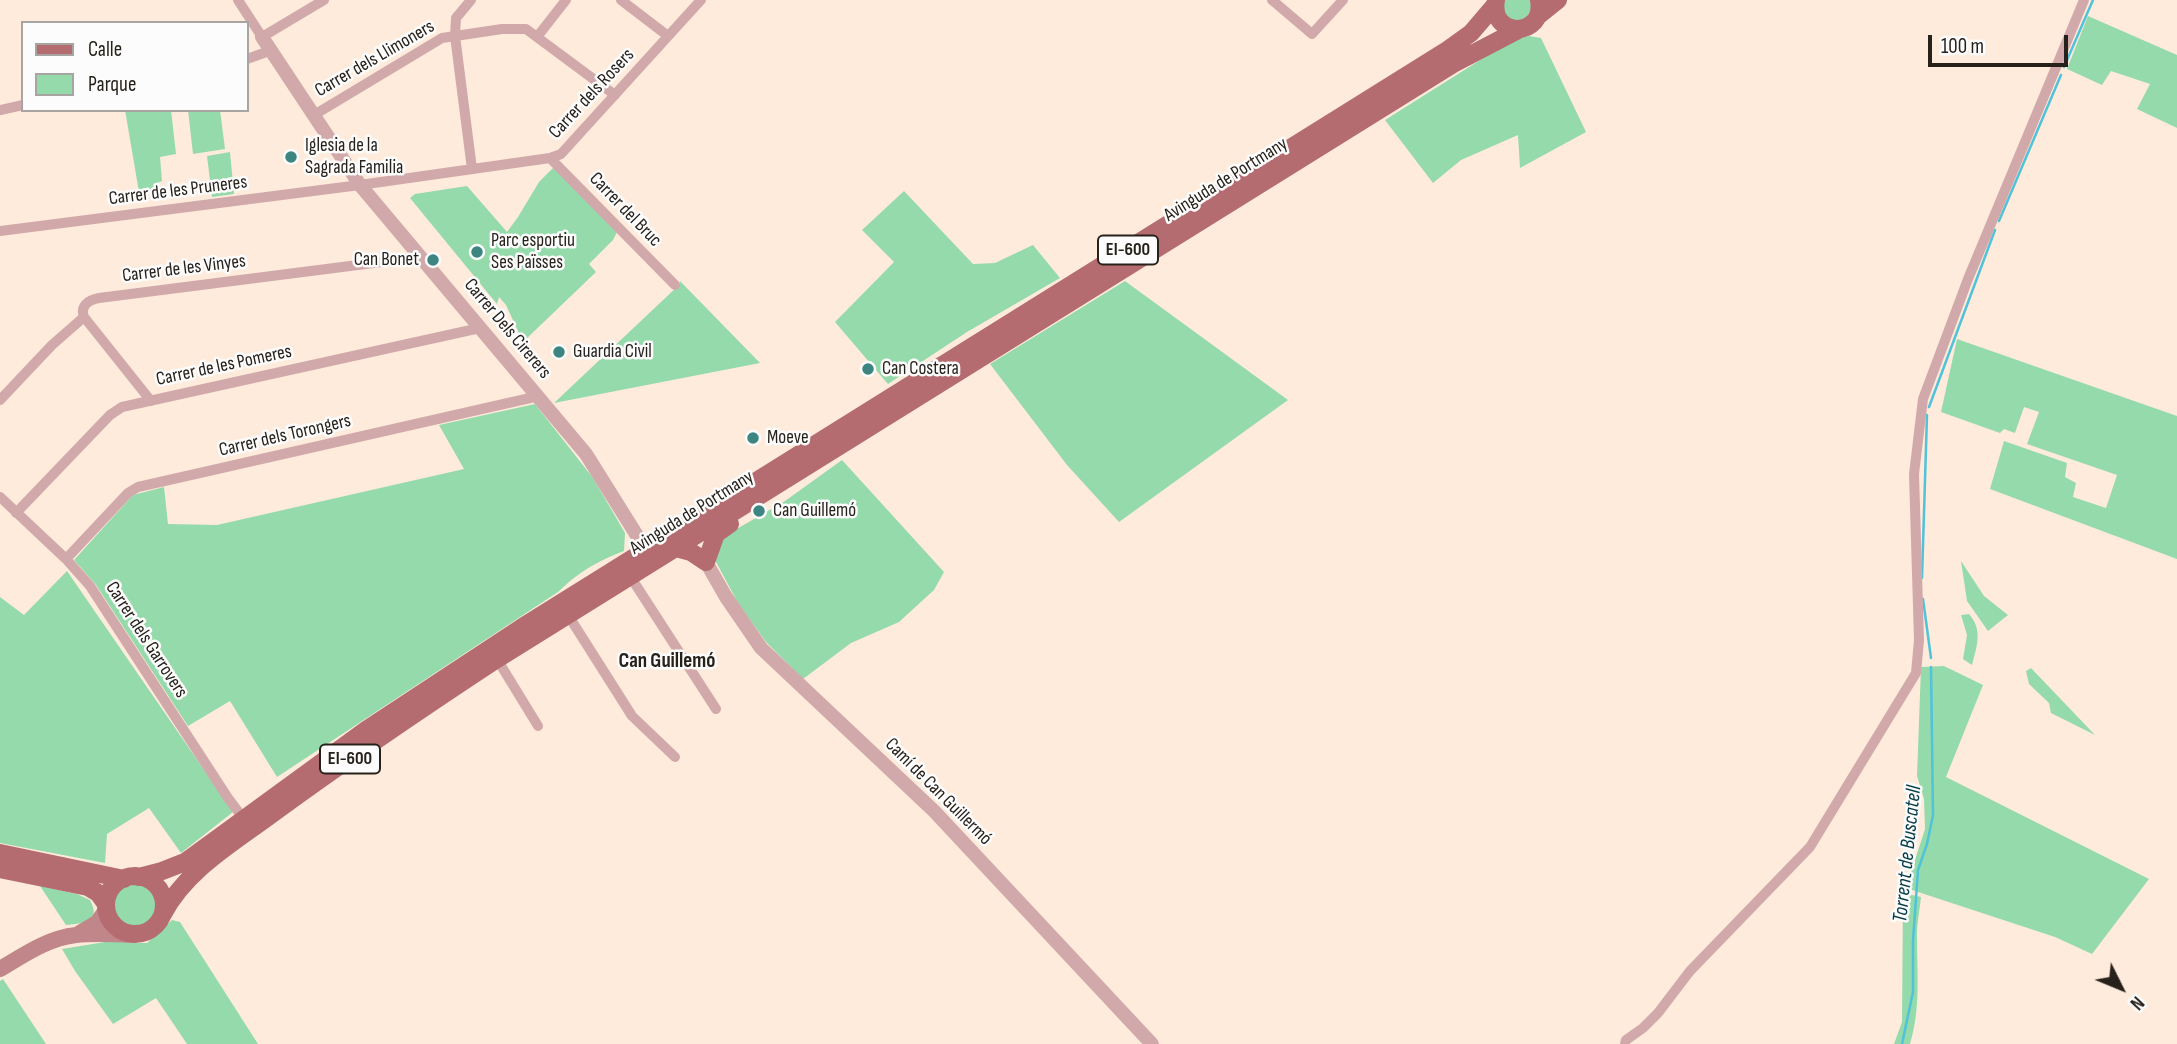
<!DOCTYPE html>
<html>
<head>
<meta charset="utf-8">
<style>
  body { margin:0 }
  #map { position:relative; width:2177px; height:1044px; overflow:hidden; background:#feebdb; font-family:"Sofia Sans Condensed",sans-serif }
  canvas { display:block }
  .legend { position:absolute; left:21px; top:21px; width:228px; height:91px; box-sizing:border-box; background:#fcfcfc; border:2px solid #a7a4a2; margin:0; padding:9px 12px; list-style:none; font-size:21px; color:#27211b }
  .legend li { display:flex; align-items:center; gap:14px; height:35px }
  .legend b { width:35px; border:2px solid #a7a4a2 }
  .north { position:absolute; left:2086px; top:953px; width:70px; height:70px; -webkit-text-stroke:5px #fcfcfc; paint-order:stroke; rotate:133deg; font-size:19px; font-weight:700; line-height:28px; text-align:center; color:#27211b }
  .north::after { content:''; display:block; margin:auto; width:24px; height:32px; background:#27211b; clip-path:polygon(50% 0,100% 100%,50% 72%,0 100%) }
  .scale { position:absolute; left:1928px; top:35px; width:140px; height:32px; box-sizing:border-box; border:4px solid #27211b; border-top:0; padding-left:9px; font-size:21px; line-height:24px; white-space:nowrap; color:#27211b; -webkit-text-stroke:5px #fcfcfc; paint-order:stroke }
</style>
</head>
<body>
<div id="map">
<canvas width="2177" height="1044"></canvas>
<ul class="legend">
<li><b style="height:9px;background:#b46c71"></b>Calle</li>
<li><b style="height:19px;background:#95daab"></b>Parque</li>
</ul>
<div class="north">N</div>
<div class="scale">100 m</div>
</div>
<script>
const ctx = document.querySelector('canvas').getContext('2d');
ctx.lineJoin = 'round';
function fill(path, color) {
  ctx.fillStyle = color;
  ctx.fill(path, 'evenodd');
}
function strokePath(path, color, width, dash) {
  ctx.strokeStyle = color;
  ctx.lineWidth = width;
  ctx.lineCap = dash ? 'butt' : 'round';
  ctx.setLineDash(dash || []);
  ctx.stroke(path);
}
function write(font, color, halo, rows, align = 'center') {
  ctx.font = font + ' "Sofia Sans Condensed",sans-serif';
  ctx.lineWidth = 5;
  ctx.setLineDash([]);
  ctx.textBaseline = 'middle';
  ctx.strokeStyle = halo;
  ctx.fillStyle = color;
  for (const [text, x, y, turn = 0] of rows) {
    ctx.save();
    ctx.translate(x, y);
    ctx.rotate((+turn || 0) * Math.PI / 180);
    ctx.textAlign = isNaN(turn) ? turn : align;
    if (halo) ctx.strokeText(text, 0, 0);
    ctx.fillText(text, 0, 0);
    ctx.restore();
  }
}
const green = new Path2D(`
  M 1502,0 L 1533,0 L 1534,3 L 1525,21 L 1509,21 L 1501,3 Z
  M 2088,16 L 2177,55 L 2177,128 L 2137,109 L 2150,84 L 2111,71 L 2102,85 L 2067,69 Z
  M 1529,36 L 1541,38 L 1586,132 L 1520,168 L 1518,135 L 1461,160 L 1433,183 L 1385,120 L 1504,45 L 1517,38 Z
  M 125,110 L 171,110 L 176,154 L 160,157 L 162,181 L 157,183 L 158,190 L 139,192 Z
  M 188,110 L 220,110 L 225,149 L 193,154 Z
  M 230,152 L 234,194 L 212,197 L 207,156 Z
  M 559,162 L 620,226 L 613,240 L 589,264 L 596,272 L 523,342 L 506,305 L 499,297 L 497,304 L 410,198 L 415,194 L 467,186 L 507,232 L 518,217 L 539,182 Z
  M 904,191 L 973,264 L 995,263 L 1033,245 L 1060,278 L 967,332 L 888,384 L 835,322 L 894,262 L 862,230 Z
  M 680,281 L 760,363 L 554,403 L 679,285 Z
  M 1125,281 L 1288,400 L 1119,522 L 1067,465 L 990,364 Z
  M 1957,339 L 2177,416 L 2177,559 L 1990,489 L 2004,441 L 2067,463 L 2065,477 L 2076,483 L 2073,497 L 2106,508 L 2117,475 L 2027,444 L 2039,412 L 2024,407 L 2015,433 L 2004,429 L 2000,433 L 1941,412 Z
  M 535,404 L 593,478 L 625,533 L 624,551 C 596,562 580,571 558,592 L 277,777 L 230,701 L 188,726 L 96,585 L 74,560 L 133,495 L 164,487 L 168,524 L 217,525 L 464,469 L 439,425 Z
  M 842,460 L 944,572 L 934,590 L 899,622 L 851,643 L 803,679 L 766,642 L 738,603 L 715,560 L 719,545 L 728,534 L 785,501 Z
  M 1961,561 L 1984,596 L 2008,615 L 1988,631 L 1967,601 Z
  M 67,571 L 233,812 L 181,853 L 149,808 L 107,834 L 105,863 L 0,843 L 0,597 L 24,615 Z
  M 1969,614 C 1983,630 1977,646 1972,665 L 1963,659 L 1967,635 L 1961,615 Z
  M 1944,666 L 1983,685 L 1946,777 L 2149,879 L 2092,954 L 2055,937 L 1906,888 L 1925,829 L 1924,799 L 1917,776 L 1921,667 Z
  M 2031,668 L 2095,735 L 2051,713 L 2049,703 L 2029,684 L 2026,671 Z
  M110 906a24 24 0 1 1 48 0a24 24 0 1 1-48 0Z
  M 40,886 L 77,894 L 90,900 C 102,923 83,923 66,925 Z
  M 1903,893 L 1921,897 C 1920,909 1917,922 1917,935 C 1917,972 1921,1008 1910,1044 L 1894,1044 L 1902,1022 Z
  M 172,920 L 180,922 L 258,1044 L 187,1044 L 156,998 L 113,1024 L 75,971 L 62,949 L 117,940 L 130,943 L 147,943 Z
  M 3,979 L 46,1044 L 0,1044 L 0,981 Z`);
const stream = new Path2D(`
  M 2064,67 L 2093,0
  M 1999,221 L 2061,75
  M 1929,407 L 1995,230
  M 1922,578 L 1927,415
  M 1923,599 L 1931,658
  M 1902,1044 L 1913,992 L 1913,941 L 1918,870 L 1927,844 L 1933,815 L 1931,667`);
const minor = new Path2D(`
  M 238,0 L 262,37 L 324,0
  M 471,0 L 456,18 L 455,36 L 472,169
  M 621,0 L 668,36
  M 1272,0 L 1312,34 L 1343,0
  M 537,37 L 566,0
  M 247,59 L 272,50
  M 0,110 L 23,105
  M 314,115 L 442,38 L 502,29 L 526,29 L 615,95
  M 550,158 L 675,285
  M 0,231 L 360,185 L 550,158 L 561,154 L 701,0
  M 84,317 C 80,306 88,300 99,298 L 405,259 L 420,255
  M 84,317 L 151,401
  M 0,400 L 52,345 L 84,317
  M 0,497 L 66,559 L 90,586 L 228,798 L 243,818
  M 16,513 L 110,415 L 122,407 L 480,328
  M 66,559 L 128,493 L 138,487 L 539,396
  M 630,576 L 716,709
  M 568,615 L 632,716 L 675,757
  M 497,659 L 538,726
  M 1625,1044 L 1626,1040 L 1643,1028 L 1658,1013 L 1690,971 L 1810,847 L 1916,673 L 1919,640 L 1914,474 L 1923,399 L 1968,279 L 2084,0`);
const tertiary = new Path2D(`
  M 262,37 L 360,185 L 586,454 L 646,550
  M 706,562 L 726,597 L 761,648 L 934,811 L 1152,1044`);
const secondary = new Path2D(`
  M 80,933 L 97,923 L 106,910
  M 0,969 C 24,955 48,938 76,935 C 94,933 114,934 132,935`);
const primary = new Path2D(`
  M 1496,0 C 1489,39 1546,38 1539,0
  M 1538,16 L 1558,0
  M 676,548 L 691,552 L 706,562 L 716,534 L 730,524
  M 0,853 L 124,879
  M 0,869 L 88,887 L 98,893 L 106,904
  M106 905a29 29 0 1 1 58 0a29 29 0 1 1-58 0Z
  M 139,877 L 162,871 L 185,862 L 366,730 L 521,628 L 1446,51 L 1471,33 L 1495,5
  M 163,914 C 186,870 233,843 272,814 C 346,760 421,709 497,659 L 1453,64 L 1520,29`);
const markers = [
  [291,157,7,"#3d8580"],
  [477,252,7,"#3d8580"],
  [433,260,7,"#3d8580"],
  [559,352,7,"#3d8580"],
  [868,369,7,"#3d8580"],
  [753,438,7,"#3d8580"],
  [759,511,7,"#3d8580"]
];
const shields = [
  [1128,250,60],
  [350,759,60]
];
const shieldNames = [
  ["EI-600",1128,250],
  ["EI-600",350,759]
];
const streetNames = [
  ["Carrer dels Llimoners",375,59,-30],
  ["Carrer dels Rosers",592,94,-47],
  ["Avinguda de Portmany",1226,180,-32],
  ["Carrer de les Pruneres",178,191,-7],
  ["Carrer del Bruc",625,210,46],
  ["Carrer de les Vinyes",184,269,-7],
  ["Carrer Dels Cirerers",507,329,50],
  ["Carrer de les Pomeres",224,366,-12],
  ["Carrer dels Torongers",285,436,-13],
  ["Avinguda de Portmany",692,513,-32],
  ["Carrer dels Garrovers",146,640,57],
  ["Camí de Can Guillermó",938,792,45]
];
const poiNames = [
  ["Iglesia de la",305,146],
  ["Sagrada Familia",305,168],
  ["Parc esportiu",491,241],
  ["Ses Païsses",491,263],
  ["Can Bonet",419,260,"right"],
  ["Guardia Civil",573,352],
  ["Can Costera",882,369],
  ["Moeve",767,438],
  ["Can Guillemó",773,511]
];
const neighbourhoodNames = [
  ["Can Guillemó",667,662]
];
const waterNames = [
  ["Torrent de Buscatell",1908,854,-84]
];
fill(green, '#95daab');
strokePath(stream, '#50c2da', 2.5);
strokePath(minor, '#d2a9aa', 10);
strokePath(tertiary, '#d2a9aa', 14);
strokePath(secondary, '#c18689', 16);
strokePath(primary, '#b46c71', 18);
for (const [x, y, r, color] of markers) {
  const dot = new Path2D();
  dot.arc(x, y, r, 0, 2 * Math.PI);
  ctx.fillStyle = color;
  ctx.fill(dot);
  strokePath(dot, '#fcfcfc', 2.5);
}
for (const [x, y, w] of shields) {
  const box = new Path2D();
  box.roundRect(x - w / 2, y - 14.5, w, 29, 5);
  ctx.fillStyle = '#fcfcfc';
  ctx.fill(box);
  strokePath(box, '#27211b', 2);
}
write('bold 18px', '#27211b', null, shieldNames);
write('19px', '#27211b', '#fcfcfc', streetNames);
write('19px', '#27211b', '#fcfcfc', poiNames, 'left');
write('bold 21px', '#27211b', '#fcfcfc', neighbourhoodNames);
write('italic 21px', '#053c46', '#fcfcfc', waterNames);
</script>
</body>
</html>
